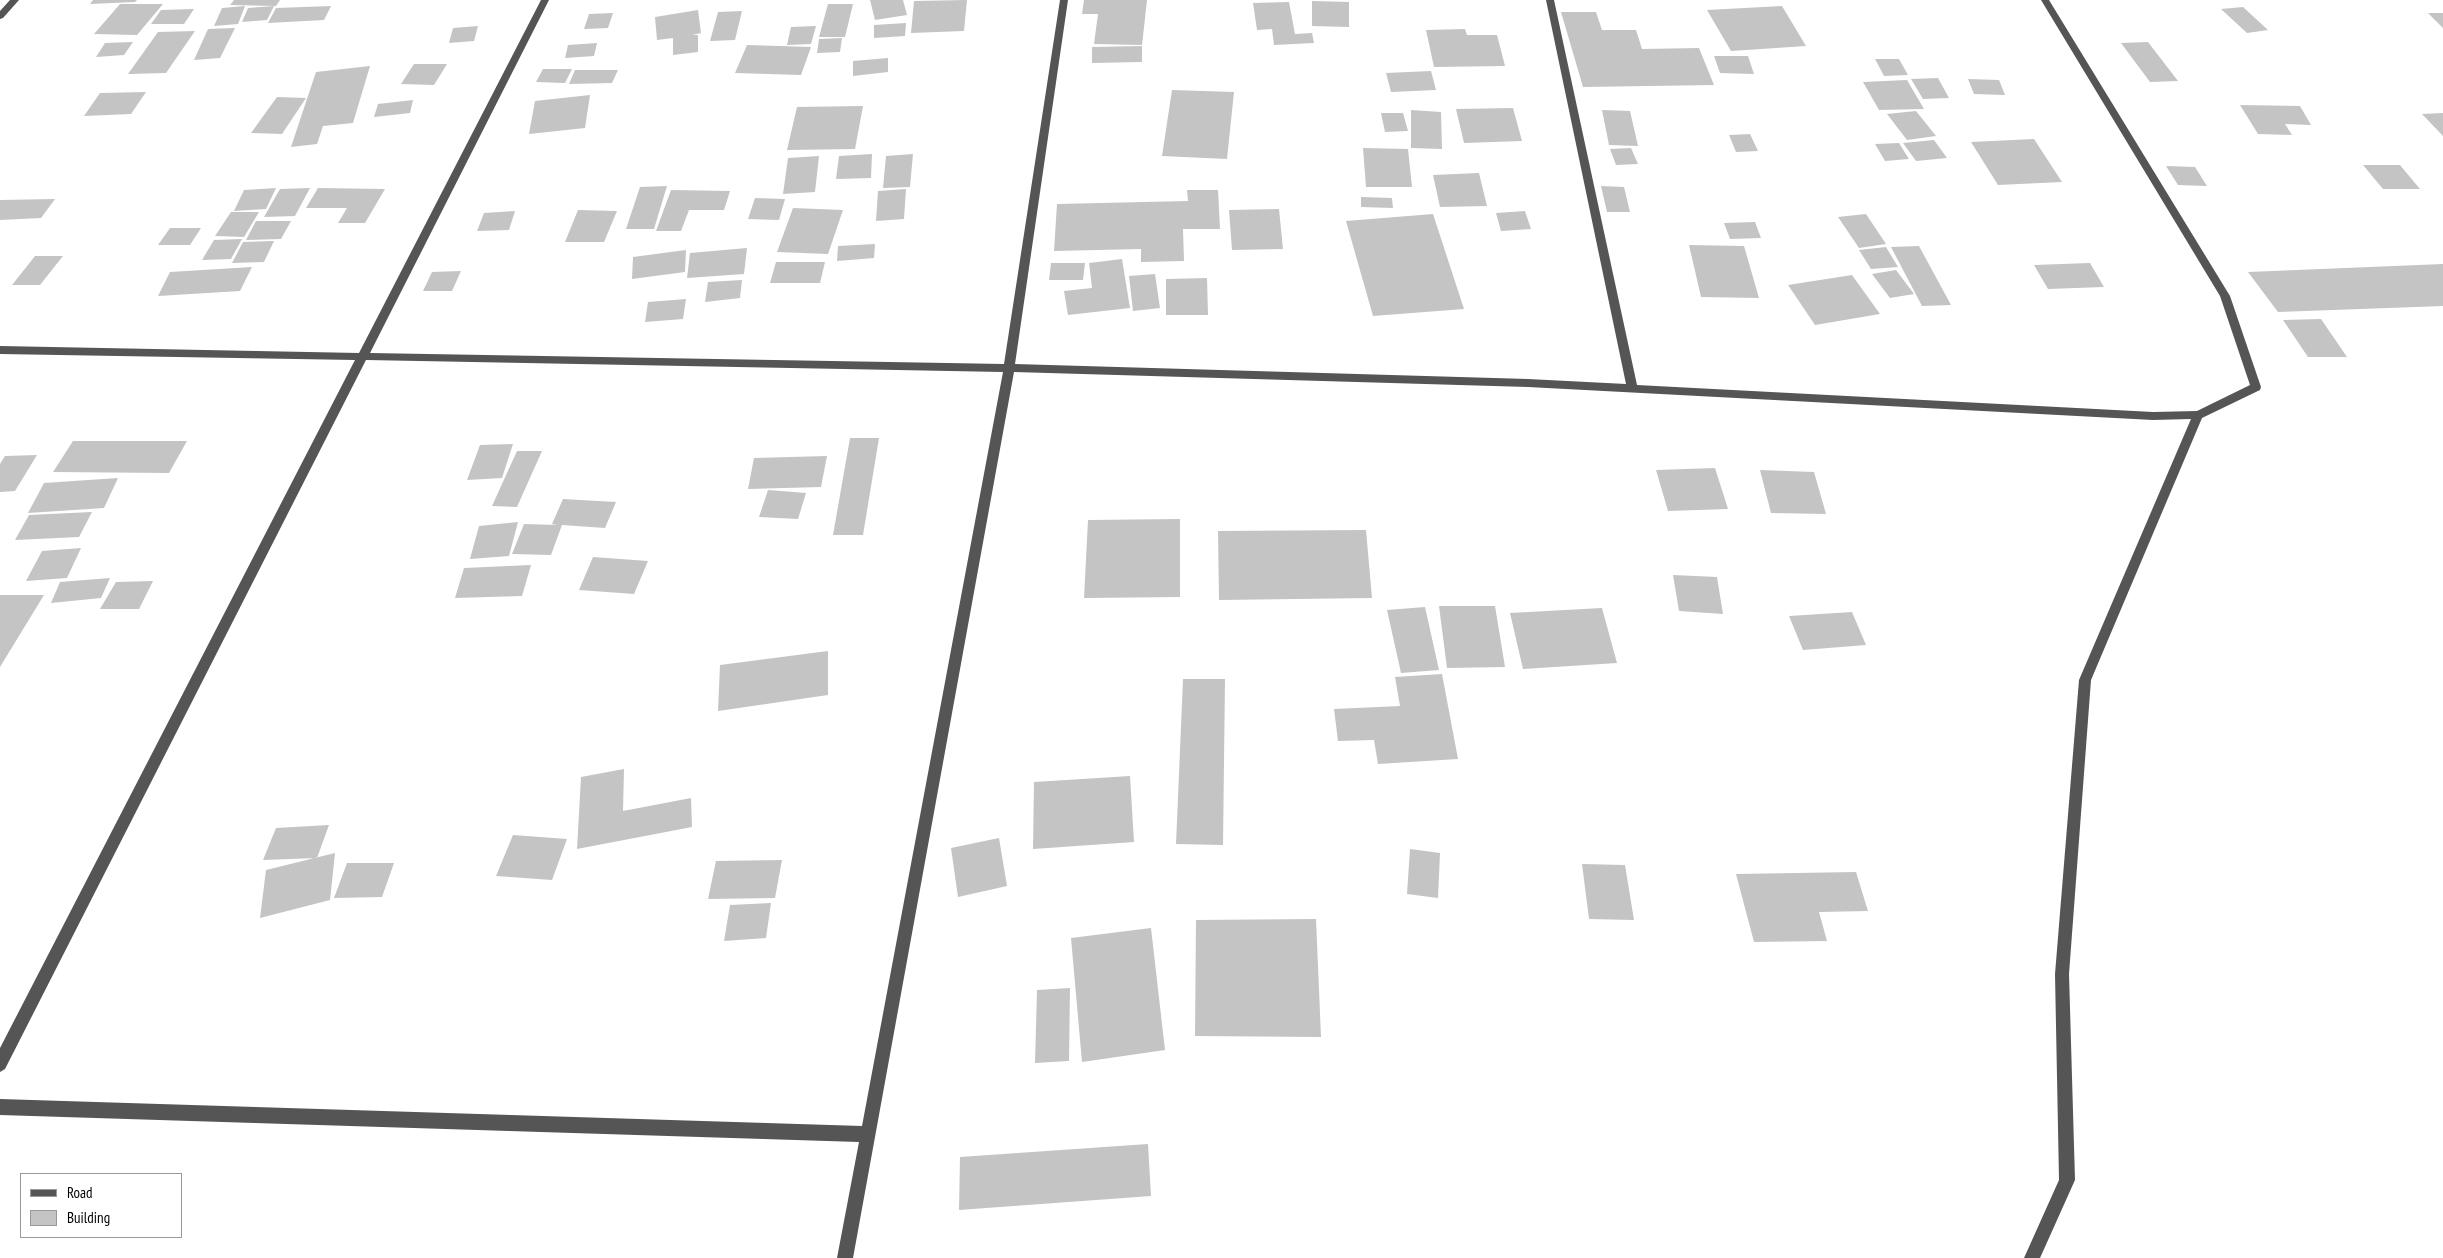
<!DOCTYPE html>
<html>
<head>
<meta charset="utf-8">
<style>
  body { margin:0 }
  #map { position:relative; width:2443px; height:1258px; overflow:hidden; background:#fff; font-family:"PT Sans Narrow",sans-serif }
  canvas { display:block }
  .legend { position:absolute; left:20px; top:1173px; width:162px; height:65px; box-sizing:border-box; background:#fff; border:1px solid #999; margin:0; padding:6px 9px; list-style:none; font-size:15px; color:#000 }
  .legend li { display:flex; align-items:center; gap:10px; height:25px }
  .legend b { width:25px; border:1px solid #999 }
</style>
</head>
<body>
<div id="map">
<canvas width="2443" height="1258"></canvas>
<ul class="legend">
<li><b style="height:6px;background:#555"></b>Road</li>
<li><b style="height:14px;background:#c4c4c4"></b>Building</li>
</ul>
</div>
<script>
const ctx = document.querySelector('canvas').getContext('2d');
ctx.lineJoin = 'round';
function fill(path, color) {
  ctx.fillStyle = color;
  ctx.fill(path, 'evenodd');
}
const building = new Path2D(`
  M 93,0 L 137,0 L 135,2 L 90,4 Z
  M 234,0 L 280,0 L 276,6 L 230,5 Z
  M 870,0 L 903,0 L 907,15 L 875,20 Z
  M 967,0 L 964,31 L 911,33 L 914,1 Z
  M 1084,0 L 1147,0 L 1142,45 L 1094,44 L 1098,14 L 1082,14 Z
  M 1312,1 L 1349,2 L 1349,27 L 1312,26 Z
  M 1289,2 L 1295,34 L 1312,33 L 1314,43 L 1274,45 L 1272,29 L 1257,30 L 1253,3 Z
  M 120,4 L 163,4 L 137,35 L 94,34 Z
  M 828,4 L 853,4 L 845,37 L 819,37 Z
  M 245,6 L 238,24 L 214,26 L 222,8 Z
  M 274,6 L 267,20 L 242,22 L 248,8 Z
  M 331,6 L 324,20 L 268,23 L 276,8 Z
  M 1782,6 L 1806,46 L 1731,51 L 1707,10 Z
  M 2243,7 L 2268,30 L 2247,33 L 2221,9 Z
  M 194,9 L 184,24 L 151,24 L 161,10 Z
  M 698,10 L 701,33 L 692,35 L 698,35 L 698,52 L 673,55 L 673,38 L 657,40 L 655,17 Z
  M 742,11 L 735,40 L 710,41 L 718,12 Z
  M 1561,12 L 1596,12 L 1602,30 L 1636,30 L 1642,49 L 1699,48 L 1714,85 L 1583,87 Z
  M 613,13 L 608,28 L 584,29 L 589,14 Z
  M 2428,13 L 2443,13 L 2443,28 Z
  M 906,23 L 905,36 L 874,38 L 874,25 Z
  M 478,26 L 474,41 L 449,43 L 453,28 Z
  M 816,26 L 811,44 L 787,45 L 791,27 Z
  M 235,28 L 220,58 L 194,60 L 208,29 Z
  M 1465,29 L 1467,35 L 1497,35 L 1505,66 L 1434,67 L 1426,30 Z
  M 195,31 L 166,73 L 128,74 L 158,32 Z
  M 842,38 L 840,52 L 817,53 L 819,39 Z
  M 133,42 L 124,55 L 96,57 L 105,43 Z
  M 2148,42 L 2178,81 L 2150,82 L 2121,43 Z
  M 597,43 L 594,56 L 565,58 L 568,45 Z
  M 747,45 L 811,47 L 801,75 L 735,73 Z
  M 1142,46 L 1142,62 L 1092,63 L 1092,47 Z
  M 1714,56 L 1748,56 L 1754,74 L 1720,73 Z
  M 888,58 L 888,72 L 853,76 L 853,61 Z
  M 1875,59 L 1899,59 L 1908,75 L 1884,76 Z
  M 414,64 L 447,64 L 434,85 L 401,84 Z
  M 370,66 L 353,123 L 323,126 L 317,144 L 291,147 L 316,72 Z
  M 543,69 L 572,69 L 565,83 L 536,82 Z
  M 575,70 L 618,70 L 612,83 L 569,84 Z
  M 1431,71 L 1436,90 L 1391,92 L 1386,73 Z
  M 1938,78 L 1949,98 L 1923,99 L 1911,79 Z
  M 1968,79 L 1999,80 L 2005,95 L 1974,94 Z
  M 1907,80 L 1924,109 L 1879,110 L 1863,82 Z
  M 1172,90 L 1234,92 L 1227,159 L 1162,156 Z
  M 146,92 L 131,114 L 84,116 L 100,93 Z
  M 590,95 L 585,128 L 529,134 L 535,101 Z
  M 277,97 L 306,98 L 282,134 L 251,133 Z
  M 413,100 L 410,113 L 374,117 L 378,104 Z
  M 2240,105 L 2300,106 L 2311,125 L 2285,124 L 2292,135 L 2258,134 Z
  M 863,106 L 855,149 L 787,150 L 797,107 Z
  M 1513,108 L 1522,141 L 1464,143 L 1456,109 Z
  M 1411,110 L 1441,112 L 1442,149 L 1411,148 Z
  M 1602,110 L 1630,111 L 1638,146 L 1609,145 Z
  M 1916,111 L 1936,136 L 1907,140 L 1887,114 Z
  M 1381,113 L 1403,113 L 1408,131 L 1385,132 Z
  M 2443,113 L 2443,136 L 2422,114 Z
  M 1750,134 L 1758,151 L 1736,152 L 1729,135 Z
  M 2034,139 L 2062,182 L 1998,185 L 1971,142 Z
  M 1934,140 L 1947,158 L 1916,161 L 1903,143 Z
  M 1899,143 L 1909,159 L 1885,161 L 1875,144 Z
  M 1363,148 L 1408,149 L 1412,187 L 1366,187 Z
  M 1631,148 L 1638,164 L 1616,165 L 1610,149 Z
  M 872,154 L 871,178 L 836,179 L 839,156 Z
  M 913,154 L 910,187 L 883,188 L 886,156 Z
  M 819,156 L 815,192 L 783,194 L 788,158 Z
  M 2363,165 L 2400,165 L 2420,189 L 2383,189 Z
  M 2166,166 L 2195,167 L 2207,186 L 2178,185 Z
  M 1479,173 L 1487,206 L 1440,207 L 1433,175 Z
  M 667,186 L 654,229 L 626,229 L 640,187 Z
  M 1601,186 L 1624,187 L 1630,212 L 1607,212 Z
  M 276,188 L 266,209 L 234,211 L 244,190 Z
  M 310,188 L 295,216 L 264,217 L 280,189 Z
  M 318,188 L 385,189 L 365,223 L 338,223 L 347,208 L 306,208 Z
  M 906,189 L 904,219 L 876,221 L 878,191 Z
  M 671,190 L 730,191 L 724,210 L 689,210 L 681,231 L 656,231 Z
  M 1187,190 L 1218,190 L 1220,229 L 1183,229 L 1184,261 L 1141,262 L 1141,249 L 1054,251 L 1057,204 L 1188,201 Z
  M 1361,197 L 1392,198 L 1393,208 L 1361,207 Z
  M 755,198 L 785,199 L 779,220 L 748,219 Z
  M 55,199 L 41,218 L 0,220 L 0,200 Z
  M 793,208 L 843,210 L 828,254 L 777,252 Z
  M 1279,209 L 1283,249 L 1232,250 L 1229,210 Z
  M 578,210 L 617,211 L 604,242 L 565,242 Z
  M 515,211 L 509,230 L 477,231 L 484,213 Z
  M 1525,211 L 1531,229 L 1501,231 L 1496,213 Z
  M 231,212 L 259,212 L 244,237 L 215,236 Z
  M 1433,214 L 1464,309 L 1373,316 L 1346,221 Z
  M 1866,214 L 1886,244 L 1859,248 L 1838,217 Z
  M 256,221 L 291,221 L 281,239 L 246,240 Z
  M 1755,222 L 1761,238 L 1730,239 L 1724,223 Z
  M 170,228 L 201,228 L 190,245 L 158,245 Z
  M 242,239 L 231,259 L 202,260 L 214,240 Z
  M 274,241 L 264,262 L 232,263 L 243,242 Z
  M 875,244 L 874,258 L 837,261 L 838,246 Z
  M 1689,245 L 1744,246 L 1759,298 L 1701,297 Z
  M 1919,246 L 1951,305 L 1922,306 L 1891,247 Z
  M 1886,247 L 1898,267 L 1871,269 L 1859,250 Z
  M 747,248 L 744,274 L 687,278 L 690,253 Z
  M 686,250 L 685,272 L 632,279 L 633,257 Z
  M 35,256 L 63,256 L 40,285 L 12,285 Z
  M 1122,259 L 1130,308 L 1068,315 L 1064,291 L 1092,288 L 1089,263 Z
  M 776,262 L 825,262 L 820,283 L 770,283 Z
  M 1051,263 L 1085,263 L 1083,280 L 1049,280 Z
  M 2090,263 L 2104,287 L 2048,289 L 2034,265 Z
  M 2443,264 L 2443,306 L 2278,312 L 2248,272 Z
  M 252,267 L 240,291 L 158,296 L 170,272 Z
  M 1896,270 L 1914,294 L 1890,298 L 1872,274 Z
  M 461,271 L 452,291 L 423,291 L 432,272 Z
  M 1155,274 L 1160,308 L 1133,311 L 1129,276 Z
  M 1852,275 L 1880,314 L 1815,325 L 1788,285 Z
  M 1207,278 L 1208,315 L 1166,315 L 1166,279 Z
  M 742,280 L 740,298 L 705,302 L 708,282 Z
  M 686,299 L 683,319 L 645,322 L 648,302 Z
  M 2321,319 L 2347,357 L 2308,357 L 2283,320 Z
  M 850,438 L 879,438 L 863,535 L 833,535 Z
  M 73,441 L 187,441 L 169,473 L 53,472 Z
  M 513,444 L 502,478 L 467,480 L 480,445 Z
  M 517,451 L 542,451 L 517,507 L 492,506 Z
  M 37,455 L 15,491 L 0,492 L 0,464 L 5,456 Z
  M 827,456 L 821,487 L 748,489 L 754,458 Z
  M 1715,468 L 1728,509 L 1668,511 L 1656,470 Z
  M 1760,470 L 1814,472 L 1826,514 L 1771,513 Z
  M 118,478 L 104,508 L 28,513 L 44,483 Z
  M 768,490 L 806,493 L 798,519 L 759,517 Z
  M 563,499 L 616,502 L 605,528 L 562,525 L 551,555 L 512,554 L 524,524 L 557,525 L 552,524 Z
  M 92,512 L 79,537 L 15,540 L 29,515 Z
  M 1180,519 L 1180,597 L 1084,598 L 1088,520 Z
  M 518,522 L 509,556 L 470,559 L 479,526 Z
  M 1366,530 L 1372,598 L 1219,600 L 1218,531 Z
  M 81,548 L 67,578 L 26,581 L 42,551 Z
  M 593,557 L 648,561 L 634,594 L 579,590 Z
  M 531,565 L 522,596 L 455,598 L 464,568 Z
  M 1673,575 L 1717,577 L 1723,614 L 1679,611 Z
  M 110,578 L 101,598 L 51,603 L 60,582 Z
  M 153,581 L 139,609 L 100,609 L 116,582 Z
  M 0,595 L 44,595 L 0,667 Z
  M 1439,606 L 1495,606 L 1505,667 L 1447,668 Z
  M 1425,607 L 1439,670 L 1401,673 L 1387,610 Z
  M 1602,608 L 1617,663 L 1523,669 L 1510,613 Z
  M 1852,612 L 1866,645 L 1803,650 L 1789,616 Z
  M 828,651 L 828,695 L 718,711 L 720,665 Z
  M 1442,674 L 1458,759 L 1378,764 L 1374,740 L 1338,741 L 1334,709 L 1400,706 L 1395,677 Z
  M 1183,679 L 1225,679 L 1223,845 L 1176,844 Z
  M 624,769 L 623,811 L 691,798 L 692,827 L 577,849 L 581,777 Z
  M 1130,776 L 1134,842 L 1033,849 L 1034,782 Z
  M 329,825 L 317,858 L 263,860 L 276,828 Z
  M 513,835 L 567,839 L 552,880 L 496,876 Z
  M 999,838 L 1007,886 L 958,897 L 951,848 Z
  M 1410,849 L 1440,853 L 1438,898 L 1407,894 Z
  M 335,853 L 330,900 L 260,918 L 266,870 Z
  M 782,860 L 775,898 L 708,899 L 716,861 Z
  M 347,863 L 394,863 L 382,897 L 334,898 Z
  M 1582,864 L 1625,865 L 1634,920 L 1589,919 Z
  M 1856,872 L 1868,911 L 1819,912 L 1827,941 L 1754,942 L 1736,874 Z
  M 771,903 L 766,938 L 724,941 L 730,905 Z
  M 1316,919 L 1321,1037 L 1195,1036 L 1196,920 Z
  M 1151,928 L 1165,1050 L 1082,1062 L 1071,938 Z
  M 1070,988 L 1069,1061 L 1035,1063 L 1037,990 Z
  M 1148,1144 L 1151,1196 L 959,1210 L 960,1157 Z`);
const minor = new Path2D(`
  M 10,0 L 19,0 L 3,18 L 0,19 L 0,11 Z
  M 541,0 L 549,0 L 370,353 L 1004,364 L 1060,0 L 1068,0 L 1015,364 L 1528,379 L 1626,384 L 1546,0 L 1554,0 L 1637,385 L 2153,412 L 2197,411 L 2250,385 L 2220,296 L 2041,0 L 2049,0 L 2230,296 L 2261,387 L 2260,390 L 2202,418 L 2091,680 L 2069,974 L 2075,1180 L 2040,1258 L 2024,1258 L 2059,1180 L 2055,974 L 2079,680 L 2191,419 L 2153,420 L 1528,387 L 1014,372 L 853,1258 L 837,1258 L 859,1142 L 0,1115 L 0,1099 L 862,1126 L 1003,372 L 366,360 L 5,1069 L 0,1072 L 0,1048 L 355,360 L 0,354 L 0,346 L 359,353 Z`);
fill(building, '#c4c4c4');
fill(minor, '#555');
</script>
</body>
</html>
